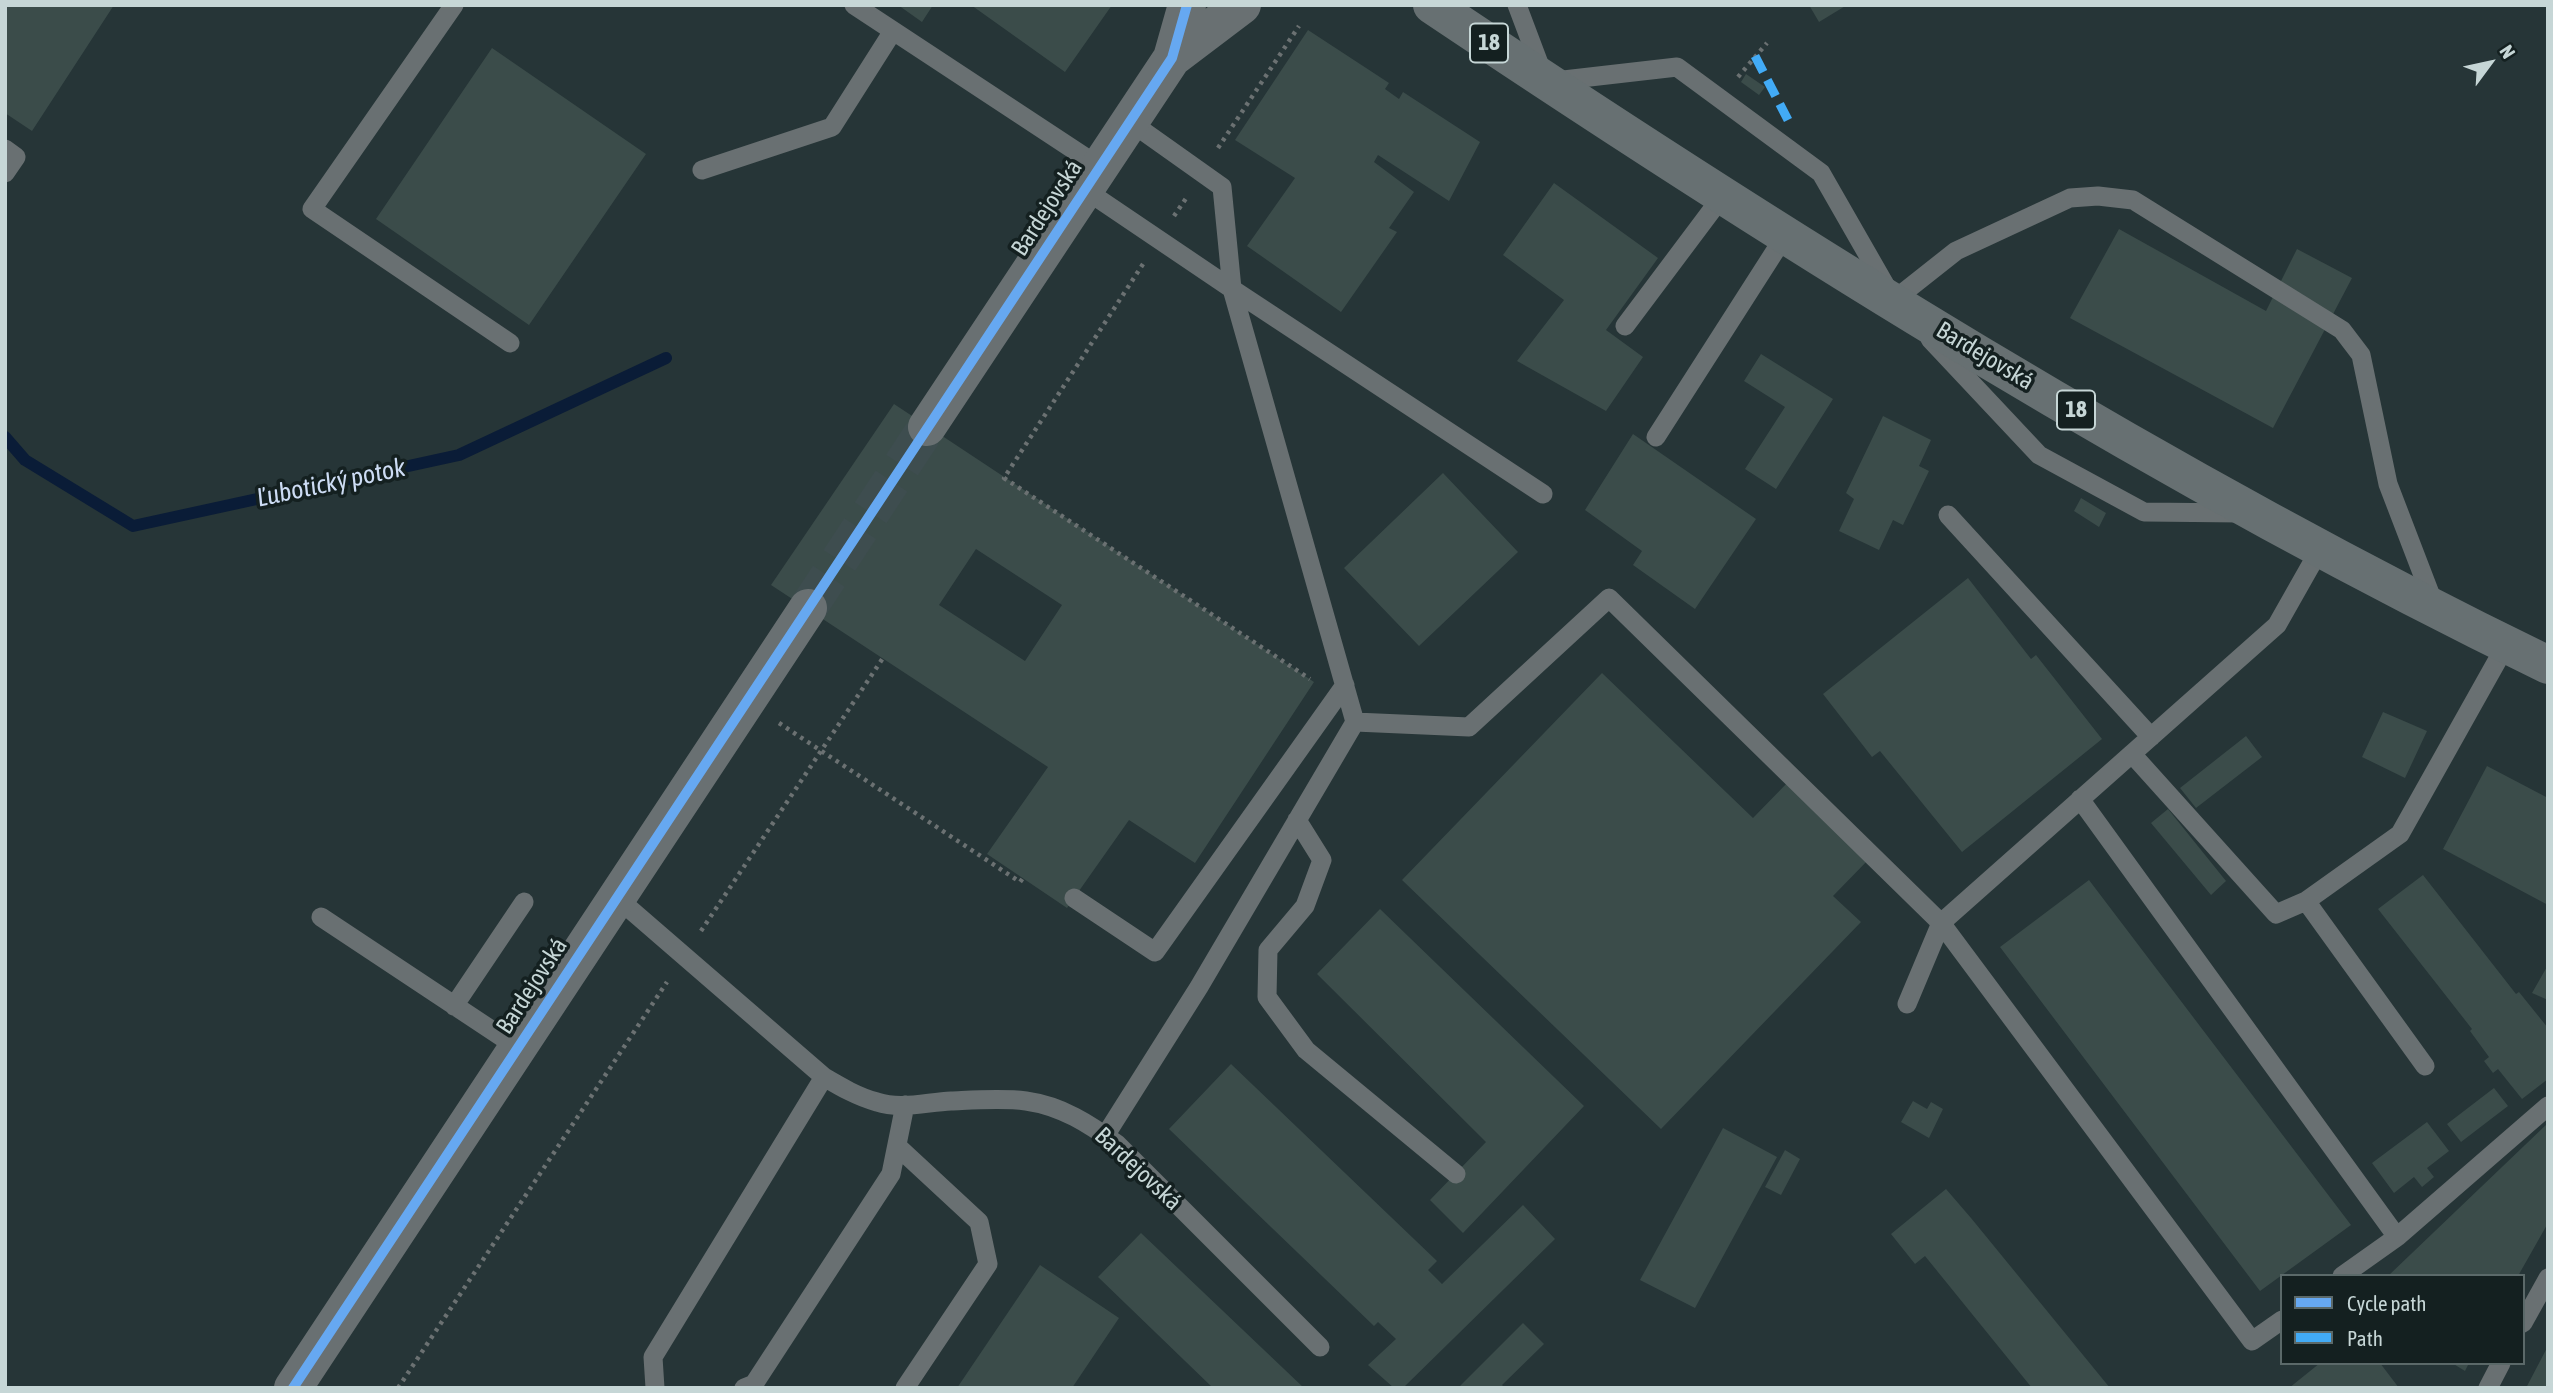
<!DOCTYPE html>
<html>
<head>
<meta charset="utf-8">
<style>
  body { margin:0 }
  #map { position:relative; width:2553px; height:1393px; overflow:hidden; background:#263537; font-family:"Asap Condensed",sans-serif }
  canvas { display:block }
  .frame { position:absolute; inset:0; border:7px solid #c6d6d6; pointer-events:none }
  .legend { position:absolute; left:2280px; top:1274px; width:245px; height:91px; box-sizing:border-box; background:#142020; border:2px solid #5b6969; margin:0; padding:9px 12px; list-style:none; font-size:21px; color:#c6d6d6 }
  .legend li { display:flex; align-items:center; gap:14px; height:35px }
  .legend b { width:35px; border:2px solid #5b6969 }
  .north { position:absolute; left:2455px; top:28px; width:70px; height:70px; -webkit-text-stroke:5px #142020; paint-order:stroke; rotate:57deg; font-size:19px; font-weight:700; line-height:28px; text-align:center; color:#c6d6d6 }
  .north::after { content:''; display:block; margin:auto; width:24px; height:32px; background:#c6d6d6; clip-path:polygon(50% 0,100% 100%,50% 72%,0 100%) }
</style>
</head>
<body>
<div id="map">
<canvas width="2553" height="1393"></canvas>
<div class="frame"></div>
<ul class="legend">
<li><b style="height:9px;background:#66a8f1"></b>Cycle path</li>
<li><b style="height:9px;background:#42abf6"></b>Path</li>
</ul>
<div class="north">N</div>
</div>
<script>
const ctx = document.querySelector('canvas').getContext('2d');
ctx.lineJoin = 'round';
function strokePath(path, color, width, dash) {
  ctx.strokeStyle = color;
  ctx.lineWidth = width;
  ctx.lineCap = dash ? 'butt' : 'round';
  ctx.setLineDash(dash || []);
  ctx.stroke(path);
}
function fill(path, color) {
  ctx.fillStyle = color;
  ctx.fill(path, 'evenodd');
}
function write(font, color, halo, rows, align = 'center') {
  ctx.font = font + ' "Asap Condensed",sans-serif';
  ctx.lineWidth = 7;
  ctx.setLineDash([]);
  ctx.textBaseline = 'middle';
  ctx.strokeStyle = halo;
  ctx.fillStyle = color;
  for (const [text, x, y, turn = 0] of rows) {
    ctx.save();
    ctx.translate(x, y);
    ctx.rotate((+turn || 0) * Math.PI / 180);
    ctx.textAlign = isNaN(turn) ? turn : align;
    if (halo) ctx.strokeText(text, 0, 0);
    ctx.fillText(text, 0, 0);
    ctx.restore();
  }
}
const stream = new Path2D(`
  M 5,437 L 25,460 L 133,526 L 459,455 L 666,358`);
const building = new Path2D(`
  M 5,5 L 114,5 L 32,131 L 5,113 Z
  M 898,5 L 933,5 L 922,22 Z
  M 971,5 L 1112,5 L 1065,72 Z
  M 1809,5 L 1847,5 L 1819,22 Z
  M 1308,30 L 1389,83 L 1385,89 L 1399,99 L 1403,92 L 1480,142 L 1449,201 L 1378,155 L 1374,162 L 1414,192 L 1389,228 L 1397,232 L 1341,312 L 1247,246 L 1295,178 L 1235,140 Z
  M 492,48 L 646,154 L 529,325 L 376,219 Z
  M 1746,74 L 1765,87 L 1759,95 L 1741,82 Z
  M 1554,183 L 1658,258 L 1606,330 L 1643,357 L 1606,411 L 1517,361 L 1564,300 L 1503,255 Z
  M 2119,229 L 2266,311 L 2297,249 L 2352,278 L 2273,428 L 2070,318 Z
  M 1761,354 L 1833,399 L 1776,489 L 1745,469 L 1785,407 L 1744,381 Z
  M 894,404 L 1314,682 L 1195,863 L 1129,820 L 1067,908 L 987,854 L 1048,767 L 771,585 ZM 976,549 L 1062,605 L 1025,661 L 939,605 Z
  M 1883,416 L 1931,440 L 1919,466 L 1929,471 L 1903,525 L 1893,520 L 1879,550 L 1839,531 L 1854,499 L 1846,493 Z
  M 1633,434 L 1756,519 L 1695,609 L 1633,565 L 1642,551 L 1585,510 Z
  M 1443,473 L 1518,552 L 1419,646 L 1344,568 Z
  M 2081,498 L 2106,513 L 2099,527 L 2074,511 Z
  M 1968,578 L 2031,659 L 2036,655 L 2102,739 L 1962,852 L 1880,751 L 1872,757 L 1823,694 Z
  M 1602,673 L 1753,818 L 1790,780 L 1870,858 L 1833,896 L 1861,922 L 1661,1129 L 1402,880 Z
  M 2383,712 L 2427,731 L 2405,778 L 2362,757 Z
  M 2246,736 L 2262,757 L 2196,808 L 2180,788 Z
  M 2487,766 L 2548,798 L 2548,905 L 2443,849 Z
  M 2168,809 L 2226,881 L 2211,895 L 2151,823 Z
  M 2423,875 L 2516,994 L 2519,992 L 2548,1028 L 2548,1079 L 2522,1099 L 2498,1069 L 2493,1073 L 2484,1061 L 2489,1057 L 2470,1031 L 2472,1029 L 2378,909 Z
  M 2089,880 L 2351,1225 L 2260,1291 L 2000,947 Z
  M 1380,909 L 1584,1106 L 1463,1233 L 1430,1200 L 1486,1142 L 1317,974 Z
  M 2548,965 L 2548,1000 L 2532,993 Z
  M 1231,1064 L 1437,1261 L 1428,1270 L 1442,1284 L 1523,1205 L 1555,1239 L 1403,1388 L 1394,1388 L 1368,1365 L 1396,1339 L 1378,1322 L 1374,1326 L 1169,1129 Z
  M 2494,1088 L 2508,1106 L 2461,1142 L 2447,1124 Z
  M 1913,1101 L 1927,1109 L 1931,1102 L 1943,1109 L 1929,1138 L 1901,1122 Z
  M 2427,1122 L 2449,1151 L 2427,1168 L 2434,1177 L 2422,1187 L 2414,1177 L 2394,1193 L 2372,1163 Z
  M 2548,1123 L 2548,1223 L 2518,1276 L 2388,1276 Z
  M 1723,1128 L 1777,1157 L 1695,1308 L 1640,1280 Z
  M 1785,1150 L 1800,1159 L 1781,1195 L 1765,1187 Z
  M 1946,1189 L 1971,1218 L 2110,1388 L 2032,1388 L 1925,1256 L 1915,1264 L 1891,1234 Z
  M 1141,1233 L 1304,1388 L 1213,1388 L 1098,1277 Z
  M 1040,1265 L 1119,1318 L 1072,1388 L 957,1388 Z
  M 1523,1323 L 1544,1344 L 1502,1385 L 1505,1388 L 1462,1388 L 1460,1386 Z
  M 2548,1346 L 2548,1388 L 2526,1388 Z
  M 2320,1363 L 2380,1363 L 2399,1388 L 2289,1388 Z
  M 2452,1363 L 2469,1363 L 2465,1371 Z`);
const streetTunnel = new Path2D(`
  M 808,608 L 927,427`);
const path = new Path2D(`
  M 1738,77 L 1767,43
  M 1218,148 L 1299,26
  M 1174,216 L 1187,197
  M 1143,264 L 1004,478 L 1310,679
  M 779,723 L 1020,882 L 1023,878
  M 701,931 L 883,658
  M 398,1388 L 667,982`);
const lane = new Path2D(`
  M 454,5 L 312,209 L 510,343
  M 854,5 L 1100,167
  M 1517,5 L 1546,82 L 1677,67 L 1821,173 L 1888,290
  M 1129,121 L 1222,187 L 1232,289 L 1543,494
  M 5,149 L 16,157 L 5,173
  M 702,170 L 832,127 L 893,31
  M 1084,189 L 1232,289 L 1355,722 L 1199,987 L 1105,1136
  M 1894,300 L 1956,251 L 2070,198 L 2098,196 L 2133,200 L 2342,330 L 2361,355 L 2388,484 L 2434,604
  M 1625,326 L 1724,194
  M 1930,339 L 2039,455 L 2144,512 L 2242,513
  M 1656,437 L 1786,234
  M 1948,515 L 2151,737
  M 1355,722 L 1469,727 L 1609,598 L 1941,923 L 2252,1341 L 2282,1320
  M 2132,754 L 2276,914 L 2306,901
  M 2080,799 L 2397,1237 L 2342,1276
  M 1297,820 L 1322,860 L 1305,906 L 1268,950 L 1267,997 L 1306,1050 L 1456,1174
  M 616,897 L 824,1077 C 841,1087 858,1097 877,1102 C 901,1110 927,1102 951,1101 C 975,1100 1003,1098 1026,1101 C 1062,1106 1089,1124 1117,1144 L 1320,1347
  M 1074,898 L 1155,952 L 1345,685
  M 321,917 L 517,1047
  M 1907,1004 L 1941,923 L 2277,625 L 2320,549
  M 454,1006 L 524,902
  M 2425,1066 L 2306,901 L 2400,834 L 2506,645
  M 897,1146 L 979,1222 L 988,1264 L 905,1388
  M 2397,1237 L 2548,1106
  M 2523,1323 L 2548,1278
  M 655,1388 L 653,1357 L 824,1077
  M 744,1388 L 754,1384 L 891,1174 L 905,1105
  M 2488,1388 L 2501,1363`);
const street = new Path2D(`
  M 1172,58 L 1242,5
  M 927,427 L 1172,58 L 1187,5
  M 293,1388 L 808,608`);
const primary = new Path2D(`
  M 1432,5 C 1790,245 2161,477 2548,665`);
const quiet = new Path2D(`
  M 1755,56 L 1788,120`);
const cycleway = new Path2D(`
  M 293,1388 L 1172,58 L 1187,5`);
const shields = [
  [1489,43,38],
  [2076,410,38]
];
const shieldNames = [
  ["18",1489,43],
  ["18",2076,410]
];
const streetNames = [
  ["Bardejovská",1047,208,-57],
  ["Bardejovská",1985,356,31],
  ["Bardejovská",532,986,-57],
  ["Bardejovská",1138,1169,43]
];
const waterNames = [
  ["Ľubotický potok",331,483,-12]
];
strokePath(stream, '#0a1c37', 12);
fill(building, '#3b4c4a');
strokePath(streetTunnel, '#3e4d4f', 38, [38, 19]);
strokePath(path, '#6b7172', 4.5, [3.5, 5]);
strokePath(lane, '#697072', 19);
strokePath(street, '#697072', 38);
strokePath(primary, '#677072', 38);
strokePath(quiet, '#42abf6', 9, [18, 9]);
strokePath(cycleway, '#66a8f1', 10);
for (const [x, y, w] of shields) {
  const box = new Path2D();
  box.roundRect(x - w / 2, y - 19.5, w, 39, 5);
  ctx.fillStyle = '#142020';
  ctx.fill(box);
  strokePath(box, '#c6d6d6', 2);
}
write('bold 23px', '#c6d6d6', null, shieldNames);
write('24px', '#c6d6d6', '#142020', streetNames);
write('italic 26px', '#cddcf4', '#142020', waterNames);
</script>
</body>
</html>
